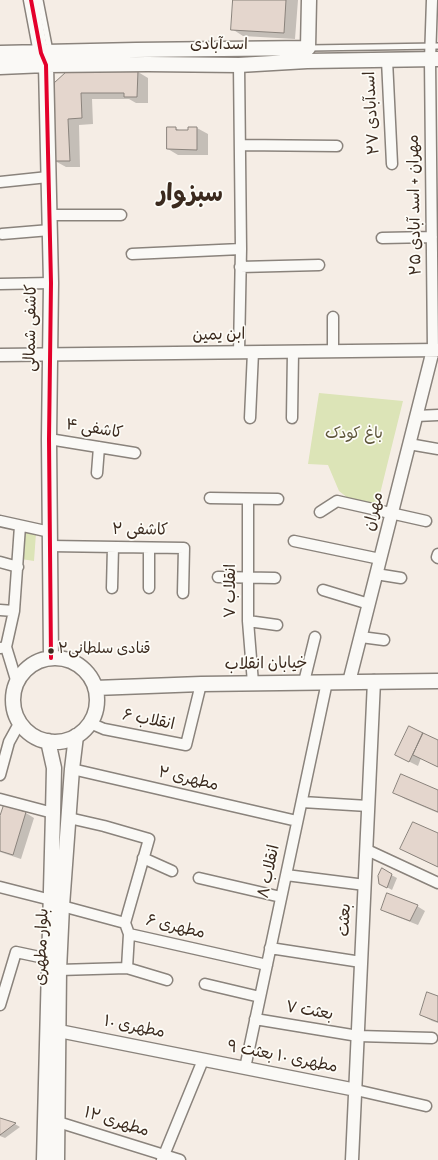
<!DOCTYPE html>
<html>
<head>
<meta charset="utf-8">
<style>
  body { margin:0 }
  canvas { display:block; background:#f5ede5 }
</style>
</head>
<body>
<canvas width="438" height="1160"></canvas>
<script>
const ctx = document.querySelector('canvas').getContext('2d');
ctx.lineJoin = 'round';
function fill(path, color) {
  ctx.fillStyle = color;
  ctx.fill(path, 'evenodd');
}
function strokePath(path, color, width, dash) {
  ctx.strokeStyle = color;
  ctx.lineWidth = width;
  ctx.lineCap = dash ? 'butt' : 'round';
  ctx.setLineDash(dash || []);
  ctx.stroke(path);
}
function write(font, color, halo, rows, align = 'center') {
  ctx.font = font + ' Dekko,"Playpen Sans Arabic",sans-serif';
  ctx.lineWidth = 3.5;
  ctx.setLineDash([]);
  ctx.textBaseline = 'middle';
  ctx.strokeStyle = halo;
  ctx.fillStyle = color;
  for (const [text, x, y, turn = 0] of rows) {
    ctx.save();
    ctx.translate(x, y);
    ctx.rotate((+turn || 0) * Math.PI / 180);
    ctx.textAlign = isNaN(turn) ? turn : align;
    if (halo) ctx.strokeText(text, 0, 0);
    ctx.fillText(text, 0, 0);
    ctx.restore();
  }
}
const green = new Path2D(`
  M 319,393 L 403,401 L 375,514 L 363,510 L 339,491 L 328,465 L 308,464 Z
  M 21,530 L 36,533 L 34,561 L 21,559 Z`);
const shadow = new Path2D(`
  M 234,0 L 298,0 L 295,39 L 243,36 L 232,29 Z
  M 138,72 L 148,78 L 148,103 L 136,103 L 129,99 L 92,99 L 93,124 L 79,125 L 80,167 L 66,167 L 55,161 L 55,84 Z
  M 175,128 L 181,131 L 188,131 L 189,128 L 197,128 L 208,134 L 208,155 L 178,155 L 168,149 Z
  M 410,728 L 438,742 L 438,767 L 421,758 L 418,766 L 404,759 Z
  M 438,791 L 438,813 L 405,799 L 394,792 Z
  M 4,806 L 26,813 L 34,818 L 21,859 L 0,852 L 0,819 Z
  M 438,834 L 438,867 L 412,855 L 401,849 Z
  M 382,870 L 397,878 L 392,890 L 385,886 Z
  M 417,906 L 425,911 L 418,925 L 390,914 L 382,910 Z
  M 438,997 L 438,1023 L 432,1021 L 421,1015 Z
  M 0,1119 L 15,1124 L 20,1127 L 5,1138 L 0,1136 Z`);
const building = new Path2D(`
  M 233,0 L 286,0 L 284,33 L 231,30 Z
  M 138,71 L 137,97 L 124,97 L 124,93 L 81,93 L 82,118 L 68,119 L 70,161 L 54,161 L 54,83 L 66,72 Z
  M 167,127 L 176,127 L 176,130 L 188,130 L 188,127 L 197,127 L 197,150 L 167,149 Z
  M 409,726 L 423,733 L 409,762 L 395,755 Z
  M 423,733 L 438,740 L 438,767 L 413,755 Z
  M 401,774 L 438,790 L 438,812 L 393,793 Z
  M 4,805 L 26,812 L 13,855 L 0,851 L 0,816 Z
  M 413,822 L 438,833 L 438,867 L 400,849 Z
  M 382,868 L 392,874 L 387,888 L 379,884 L 378,876 Z
  M 387,893 L 418,905 L 410,921 L 381,910 Z
  M 427,992 L 438,996 L 438,1022 L 420,1015 Z
  M 0,1118 L 16,1123 L 0,1135 Z`);
const service = new Path2D(`
  M 40,0 L 50,51
  M 309,48 L 438,46`);
const minor = new Path2D(`
  M 432,0 L 430,60 L 433,350
  M 387,60 L 392,164
  M 240,145 L 337,146
  M 0,182 L 48,177
  M 50,215 L 121,215
  M 2,234 L 50,230
  M 382,238 L 432,237
  M 132,254 L 241,249
  M 240,267 L 319,265
  M 0,284 L 51,283
  M 333,351 L 333,317
  M 239,352 L 241,249 L 239,65
  M 416,416 L 438,415
  M 250,418 L 253,352
  M 292,418 L 293,352
  M 49,439 L 135,453
  M 409,444 L 438,449
  M 97,473 L 99,447
  M 210,498 L 278,499
  M 248,499 L 248,621 L 253,683
  M 320,512 L 337,501 L 426,521
  M 0,521 L 50,532
  M 294,541 L 380,559
  M 50,546 L 184,548 L 183,593
  M 438,554 L 437,557 L 438,558
  M 0,562 L 18,567
  M 376,574 L 401,578
  M 218,577 L 275,578
  M 112,588 L 113,547
  M 149,588 L 149,548
  M 323,590 L 369,604
  M 0,610 L 14,611
  M 248,621 L 277,625
  M 361,637 L 384,640
  M 6,647 L 14,611 L 20,526
  M 0,648 L 6,647 L 17,683
  M 304,682 L 315,637
  M 90,723 L 104,729 L 186,745 L 201,684
  M 72,769 L 297,821
  M 0,775 L 9,742 L 20,722
  M 0,799 L 53,813
  M 302,802 L 368,806
  M 69,818 L 104,826 L 149,839 L 125,923
  M 367,850 L 438,883
  M 143,858 L 172,871
  M 286,875 L 365,885
  M 199,878 L 281,897
  M 0,887 L 51,900
  M 62,906 L 125,923 L 129,934 L 267,965
  M 270,948 L 361,962
  M 127,968 L 129,934
  M 59,970 L 127,968 L 167,980
  M 205,984 L 260,997
  M 0,1005 L 16,952 L 49,959
  M 255,1019 L 358,1036 L 432,1038
  M 245,1068 L 327,682
  M 356,1090 L 426,1106
  M 58,1122 L 180,1160
  M 162,1160 L 203,1060`);
const tertiary = new Path2D(`
  M 0,355 L 438,350
  M 349,682 L 433,350
  M 59,1031 L 356,1090
  M 352,1160 L 374,681`);
const secondary = new Path2D(`
  M 31,0 L 41,53 L 46,65 L 51,283 L 49,439 L 51,658
  M 0,53 L 136,50 L 308,48 L 309,0
  M 0,67 L 46,65 L 148,64 L 239,65 L 307,61 L 438,59
  M13 700a42 42 0 1 1 84 0a42 42 0 1 1-84 0Z
  M 95,688 L 201,684 L 438,681
  M 44,1160 L 53,813 L 54,768 L 48,741
  M 57,1160 L 59,970 L 62,906 L 72,769 L 76,736`);
const bus1 = new Path2D(`
  M 31,0 L 41,53 L 46,65 L 51,283 L 49,439 L 51,658`);
const markers = [
  [51,651,3.5,"#3b2a1e"]
];
const busNames = [
  ["قنادی سلطانی۲",58,651]
];
const streetNames = [
  ["اسدآبادی",219,47],
  ["اسدآبادی ۲۷",374,113,-93],
  ["مهران + اسد آبادی ۲۵",417,205,-91],
  ["کاشفی شمالی",33,328,-89],
  ["ابن یمین",219,337,-1],
  ["کاشفی ۴",94,431,9],
  ["مهران",376,512,-76],
  ["کاشفی ۲",140,532,1],
  ["انقلاب ۷",233,591,-90],
  ["خیابان انقلاب",266,666,-1],
  ["انقلاب ۶",148,722,11],
  ["مطهری ۲",188,781,13],
  ["انقلاب ۸",271,872,-78],
  ["بعثت",347,920,-87],
  ["مطهری ۶",175,929,13],
  ["بلوار مطهری",44,947,-88],
  ["بعثت ۷",309,1013,10],
  ["مطهری ۱۰",134,1029,11],
  ["مطهری ۱۰ بعثت ۹",282,1059,11],
  ["مطهری ۱۲",116,1124,17]
];
const parkNames = [
  ["باغ کودک",354,436]
];
const townNames = [
  ["سبزوار",190,198]
];
fill(green, '#dce4b7');
fill(shadow, '#0003');
fill(building, '#e4d6cd');
strokePath(building, '#8a837c', 1);
strokePath(service, '#8a837c', 8);
strokePath(minor, '#8a837c', 13);
strokePath(tertiary, '#8a837c', 15);
strokePath(secondary, '#8a837c', 17);
strokePath(service, '#faf9f6', 5);
strokePath(minor, '#faf9f6', 10);
strokePath(tertiary, '#faf9f6', 12);
strokePath(secondary, '#faf9f6', 14);
strokePath(bus1, '#e4002b', 4);
for (const [x, y, r, color] of markers) {
  const dot = new Path2D();
  dot.arc(x, y, r, 0, 2 * Math.PI);
  ctx.fillStyle = color;
  ctx.fill(dot);
  strokePath(dot, '#fdfcf7', 1.5);
}
write('15px', '#3b2a1e', '#fdfcf7', busNames, 'left');
write('16px', '#3b2a1e', '#fdfcf7', streetNames);
write('16px', '#5e563b', '#fdfcf7', parkNames);
write('bold 24px', '#3b2a1e', '#fdfcf7', townNames);
</script>
</body>
</html>
